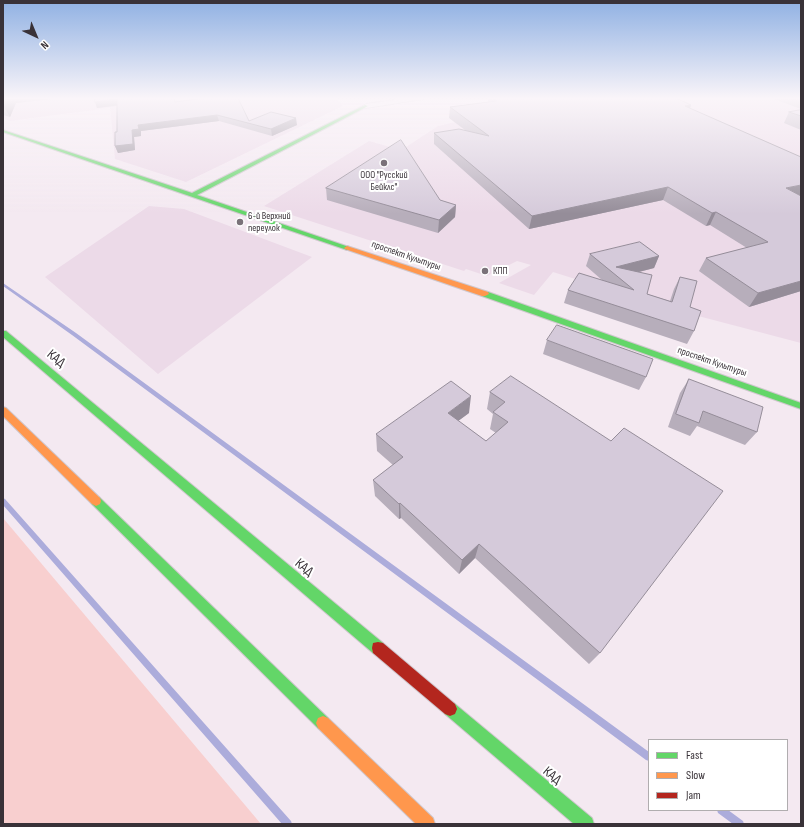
<!DOCTYPE html>
<html>
<head>
<meta charset="utf-8">
<style>
  body { margin:0 }
  #map { position:relative; width:804px; height:827px; overflow:hidden; background:#f4e9f1; font-family:"Sofia Sans Condensed",sans-serif }
  canvas { display:block }
  .frame { position:absolute; inset:0; border:4px solid #393238; pointer-events:none }
  .legend { position:absolute; left:648px; top:739px; width:140px; height:72px; box-sizing:border-box; background:#fff; border:1px solid #b0adaf; margin:0; padding:5px 7px; list-style:none; font-size:12px; color:#393238 }
  .legend li { display:flex; align-items:center; gap:8px; height:20px }
  .legend b { width:20px; border:1px solid #b0adaf }
  .north { position:absolute; left:16px; top:16px; width:40px; height:40px; -webkit-text-stroke:3px #fff; paint-order:stroke; rotate:136deg; font-size:11px; font-weight:700; line-height:16px; text-align:center; color:#393238 }
  .north::after { content:''; display:block; margin:auto; width:14px; height:18px; background:#393238; clip-path:polygon(50% 0,100% 100%,50% 72%,0 100%) }
</style>
</head>
<body>
<div id="map">
<canvas width="804" height="827"></canvas>
<div class="frame"></div>
<ul class="legend">
<li><b style="height:5px;background:#63d668"></b>Fast</li>
<li><b style="height:5px;background:#ff974d"></b>Slow</li>
<li><b style="height:5px;background:#b3261e"></b>Jam</li>
</ul>
<div class="north">N</div>
</div>
<script>
const ctx = document.querySelector('canvas').getContext('2d');
ctx.lineJoin = 'round';
function fill(path, color) {
  ctx.fillStyle = color;
  ctx.fill(path, 'evenodd');
}
function strokePath(path, color, width, dash) {
  ctx.strokeStyle = color;
  ctx.lineWidth = width;
  ctx.lineCap = dash ? 'butt' : 'round';
  ctx.setLineDash(dash || []);
  ctx.stroke(path);
}
function write(font, color, halo, rows, align = 'center') {
  ctx.font = font + ' "Sofia Sans Condensed",sans-serif';
  ctx.lineWidth = 4;
  ctx.setLineDash([]);
  ctx.textBaseline = 'middle';
  ctx.strokeStyle = halo;
  ctx.fillStyle = color;
  for (const [text, x, y, turn = 0] of rows) {
    ctx.save();
    ctx.translate(x, y);
    ctx.rotate((+turn || 0) * Math.PI / 180);
    ctx.textAlign = isNaN(turn) ? turn : align;
    if (halo) ctx.strokeText(text, 0, 0);
    ctx.fillText(text, 0, 0);
    ctx.restore();
  }
}
const built = new Path2D(`
  M 3,98 L 336,98 L 343,106 L 186,182 L 115,159 L 110,108 L 10,121 L 3,118 Z
  M 538,98 L 801,98 L 801,343 L 664,307 L 553,272 L 534,295 L 499,283 L 531,265 L 517,261 L 487,276 L 466,269 L 464,271 L 264,206 L 369,141 L 405,151 L 406,147 L 438,126 L 455,122 L 449,118 L 489,112 Z
  M 149,206 L 184,209 L 312,257 L 158,374 L 45,277 Z`);
const green = new Path2D(`
  M 3,518 L 261,824 L 3,824 Z`);
const stream = new Path2D(`
  M 3,283 L 76,333 L 649,752 L 649,761 L 646,760 L 72,335 L 3,286 Z
  M 3,498 L 5,499 L 291,821 L 292,824 L 282,824 L 3,505 Z
  M 717,810 L 728,810 L 743,821 L 744,824 L 733,824 L 718,813 Z`);
const street = new Path2D(`
  M 408,98 L 429,98 L 366,108 L 363,106 L 366,104 Z`);
const fast = new Path2D(`
  M 365,105 L 368,106 L 197,195 L 349,247 L 350,248 L 347,250 L 3,132 L 3,130 L 192,193 Z
  M 482,292 L 488,292 L 801,403 L 801,409 L 482,296 Z
  M 3,331 L 6,331 L 383,643 L 384,648 L 383,653 L 378,654 L 373,653 L 3,337 Z
  M 96,496 L 100,498 L 328,718 L 330,723 L 328,728 L 323,730 L 318,728 L 92,504 L 91,501 L 92,498 Z
  M 450,702 L 455,704 L 592,818 L 594,824 L 574,824 L 445,714 L 443,709 L 445,704 Z`);
const slow = new Path2D(`
  M 347,246 L 488,292 L 489,294 L 485,296 L 482,296 L 345,249 L 344,248 Z
  M 3,407 L 6,408 L 100,498 L 101,501 L 100,504 L 96,506 L 92,504 L 3,416 Z
  M 323,716 L 328,718 L 433,818 L 435,824 L 416,824 L 318,728 L 316,723 L 318,718 Z`);
const jam = new Path2D(`
  M 378,642 L 383,643 L 455,704 L 457,709 L 455,714 L 450,716 L 445,714 L 373,653 L 372,648 L 373,643 Z`);
const wall = new Path2D(`
  M 3,98 L 52,98 L 52,99 L 16,103 L 10,117 L 3,115 Z
  M 488,98 L 676,98 L 691,105 L 690,108 L 801,291 L 749,307 L 699,271 L 706,258 L 747,248 L 710,225 L 706,226 L 663,200 L 529,229 L 434,144 L 434,133 L 465,130 L 449,118 L 450,107 L 488,102 Z
  M 771,98 L 801,98 L 801,109 Z
  M 95,102 L 175,102 L 249,121 L 297,125 L 272,136 L 219,121 L 141,131 L 141,136 L 134,137 L 135,150 L 118,153 L 115,146 L 117,132 L 117,106 L 97,108 Z
  M 801,110 L 801,130 L 784,123 L 789,112 Z
  M 326,188 L 440,200 L 456,205 L 455,217 L 438,233 L 327,200 Z
  M 590,254 L 659,256 L 654,268 L 639,272 L 647,294 L 670,301 L 674,289 L 680,277 L 690,307 L 694,331 L 687,344 L 564,303 L 568,290 L 602,280 L 586,266 Z
  M 547,340 L 646,377 L 639,390 L 543,354 Z
  M 511,376 L 600,653 L 589,664 L 475,558 L 459,574 L 401,518 L 399,519 L 375,496 L 373,480 L 393,465 L 377,451 L 376,434 L 469,413 L 458,421 L 486,441 L 496,433 L 490,429 L 493,414 L 487,409 L 490,392 Z
  M 689,379 L 757,432 L 745,445 L 697,426 L 690,436 L 668,427 L 680,393 Z`);
const shadedWall = new Path2D(`
  M 6,98 L 52,98 L 52,99 L 16,103 L 10,117 L 3,105 Z
  M 117,99 L 119,105 L 97,108 L 95,102 Z
  M 691,105 L 687,116 L 685,106 Z
  M 217,115 L 219,121 L 141,131 L 141,136 L 134,137 L 135,150 L 118,153 L 115,146 L 132,130 L 138,125 Z
  M 296,118 L 297,125 L 272,136 L 271,129 Z
  M 801,185 L 801,196 L 786,188 Z
  M 668,187 L 663,200 L 529,229 L 532,216 Z
  M 456,205 L 455,217 L 438,233 L 439,220 Z
  M 716,212 L 710,225 L 706,226 L 712,213 Z
  M 659,256 L 654,268 L 619,277 L 616,267 Z
  M 801,281 L 801,291 L 749,307 L 758,293 Z
  M 471,396 L 469,413 L 446,430 L 448,413 Z
  M 400,503 L 401,518 L 399,519 L 399,504 Z
  M 479,544 L 475,558 L 459,574 L 462,560 Z`);
const building = new Path2D(`
  M 3,98 L 6,98 L 3,105 Z
  M 95,98 L 174,98 L 175,102 L 205,98 L 238,98 L 249,121 L 271,112 L 296,118 L 271,129 L 217,115 L 138,125 L 139,129 L 132,130 L 133,144 L 115,146 L 115,132 L 117,132 L 117,99 L 95,102 Z
  M 492,98 L 676,98 L 691,105 L 685,106 L 801,157 L 801,185 L 786,188 L 801,196 L 801,281 L 758,293 L 706,258 L 768,242 L 716,212 L 712,213 L 668,187 L 532,216 L 434,133 L 459,129 L 489,136 L 450,107 L 496,101 Z
  M 801,110 L 801,116 L 789,112 Z
  M 401,140 L 440,200 L 456,205 L 439,220 L 326,188 Z
  M 640,242 L 659,256 L 616,267 L 652,275 L 647,294 L 672,302 L 680,277 L 697,281 L 690,307 L 701,311 L 694,331 L 568,290 L 579,273 L 634,290 L 590,254 Z
  M 557,325 L 653,359 L 646,377 L 547,340 Z
  M 511,376 L 611,441 L 624,428 L 723,491 L 600,653 L 479,544 L 462,560 L 400,503 L 399,504 L 373,480 L 403,457 L 376,434 L 451,381 L 471,396 L 448,413 L 486,441 L 508,422 L 493,412 L 505,402 L 490,392 Z
  M 689,379 L 763,407 L 757,432 L 703,411 L 699,423 L 676,414 Z`);
const markers = [
  [384,163,4,"#7a7279"],
  [240,222,4,"#7a7279"],
  [485,271,4,"#7a7279"]
];
const farPoinames = [
  ["ООО \"Русский",384,175,"center"],
  ["Бейклс\"",384,187,"center"],
  ["6-й Верхний",248,216],
  ["переулок",248,228],
  ["КПП",493,271]
];
const farStreetnames = [
  ["проспект Культуры",406,256,19],
  ["проспект Культуры",712,362,19]
];
const nearStreetnames = [
  ["КАД",56,359,40],
  ["КАД",304,568,40],
  ["КАД",552,776,40]
];
fill(built, '#ecdae8');
fill(green, '#f8cfcf');
fill(stream, '#acacdb');
strokePath(street, '#cfc7cd', 2);
strokePath(fast, '#cfc7cd', 2);
strokePath(slow, '#cfc7cd', 2);
strokePath(jam, '#cfc7cd', 2);
fill(street, '#fdfcfd');
fill(fast, '#63d668');
fill(slow, '#ff974d');
fill(jam, '#b3261e');
fill(wall, '#b7aebb');
fill(shadedWall, '#958d99');
fill(building, '#d5cada');
strokePath(building, '#958d99', 1);
const sky = ctx.createLinearGradient(0, 0, 0, 214);
sky.addColorStop(0, '#90b1e3');
sky.addColorStop(0.46, '#faf5f9');
sky.addColorStop(1, '#faf5f900');
ctx.fillStyle = sky;
ctx.fillRect(0, 0, 804, 214);
for (const [x, y, r, color] of markers) {
  const dot = new Path2D();
  dot.arc(x, y, r, 0, 2 * Math.PI);
  ctx.fillStyle = color;
  ctx.fill(dot);
  strokePath(dot, '#fff', 1.5);
}
write('10px', '#393238', '#fff', farPoinames, 'left');
write('10px', '#393238', '#fff', farStreetnames);
write('14px', '#393238', '#fff', nearStreetnames);
</script>
</body>
</html>
